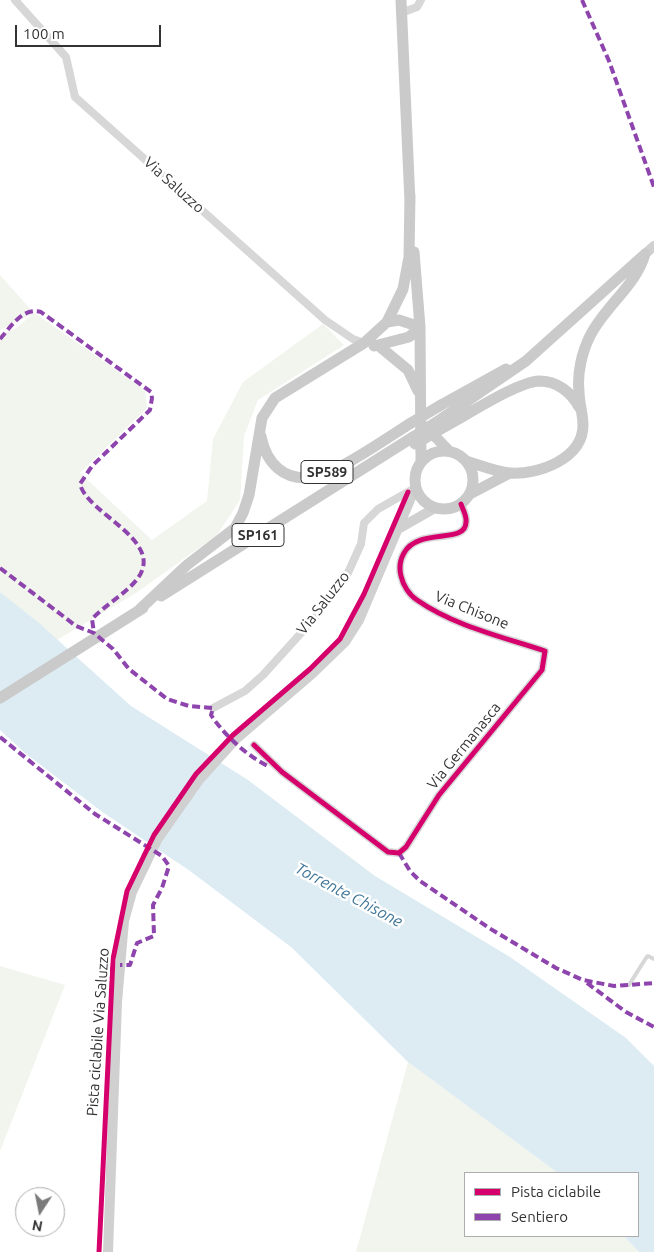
<!DOCTYPE html>
<html>
<head>
<meta charset="utf-8">
<style>
  body { margin:0 }
  #map { position:relative; width:654px; height:1252px; overflow:hidden; background:#fff; font-family:Ubuntu,sans-serif }
  canvas { display:block }
  .legend { position:absolute; left:464px; top:1172px; width:175px; height:65px; box-sizing:border-box; background:#fff; border:1px solid #adadad; margin:0; padding:6px 9px; list-style:none; font-size:15px; color:#333 }
  .legend li { display:flex; align-items:center; gap:10px; height:25px }
  .legend b { width:25px; border:1px solid #adadad }
  .north { position:absolute; left:15px; top:1187px; width:50px; height:50px; box-sizing:border-box; background:#fff; border:1px solid #adadad; border-radius:50%; rotate:191deg; font-size:14px; font-weight:700; line-height:20px; text-align:center; color:#333 }
  .north::after { content:''; display:block; margin:auto; width:18px; height:22px; background:#7a7a7a; clip-path:polygon(50% 0,100% 100%,50% 72%,0 100%) }
  .scale { position:absolute; left:15px; top:25px; width:146px; height:22px; box-sizing:border-box; border:2px solid #333; border-top:0; padding-left:6px; font-size:15px; line-height:18px; white-space:nowrap; color:#333; -webkit-text-stroke:4px #fff; paint-order:stroke }
</style>
</head>
<body>
<div id="map">
<canvas width="654" height="1252"></canvas>
<ul class="legend">
<li><b style="height:6px;background:#d6006c"></b>Pista ciclabile</li>
<li><b style="height:6px;background:#8e44ad"></b>Sentiero</li>
</ul>
<div class="north">N</div>
<div class="scale">100 m</div>
</div>
<script>
const ctx = document.querySelector('canvas').getContext('2d');
ctx.lineJoin = 'round';
function fill(path, color) {
  ctx.fillStyle = color;
  ctx.fill(path, 'evenodd');
}
function strokePath(path, color, width, dash) {
  ctx.strokeStyle = color;
  ctx.lineWidth = width;
  ctx.lineCap = dash ? 'butt' : 'round';
  ctx.setLineDash(dash || []);
  ctx.stroke(path);
}
function write(font, color, halo, rows, align = 'center') {
  ctx.font = font + ' Ubuntu,sans-serif';
  ctx.lineWidth = 5;
  ctx.setLineDash([]);
  ctx.textBaseline = 'middle';
  ctx.strokeStyle = halo;
  ctx.fillStyle = color;
  for (const [text, x, y, turn = 0] of rows) {
    ctx.save();
    ctx.translate(x, y);
    ctx.rotate((+turn || 0) * Math.PI / 180);
    ctx.textAlign = isNaN(turn) ? turn : align;
    if (halo) ctx.strokeText(text, 0, 0);
    ctx.fillText(text, 0, 0);
    ctx.restore();
  }
}
const green = new Path2D(`
  M 0,275 L 33,312 L 145,390 L 147,408 L 80,473 L 152,540 L 207,501 L 213,439 L 243,382 L 323,324 L 344,345 L 258,400 L 244,436 L 240,500 L 217,535 L 136,593 L 57,640 L 0,592 L 0,334 L 17,328 L 32,314 L 0,330 Z
  M 0,966 L 65,985 L 0,1151 Z
  M 408,1062 L 558,1173 L 465,1173 L 465,1236 L 624,1236 L 639,1252 L 356,1252 Z`);
const water = new Path2D(`
  M 0,592 L 39,623 L 131,706 L 248,780 L 375,876 L 510,957 L 626,1038 L 654,1066 L 654,1252 L 639,1252 L 624,1236 L 638,1236 L 638,1173 L 558,1173 L 408,1062 L 291,947 L 190,871 L 101,811 L 25,753 L 0,730 Z`);
const lane = new Path2D(`
  M 629,985 L 646,958 L 648,956 L 654,959`);
const street = new Path2D(`
  M 15,0 L 66,57 L 75,97 L 325,320 L 353,339 L 364,343
  M 401,13 L 417,7 L 421,0
  M 213,708 L 245,691 L 263,675 L 312,621 L 347,575 L 361,544 L 364,523 L 378,509 L 415,488
  M 254,745 L 282,772 L 388,852 L 399,853 L 406,847 L 439,795 L 542,670 L 545,651 C 503,637 454,626 417,600 C 409,595 403,585 401,576 C 399,568 400,560 404,553 C 418,527 466,545 466,522 C 467,516 463,510 461,504`);
const secondary = new Path2D(`
  M 645,254 L 654,246
  M 400,528 L 435,508
  M 108,1252 L 117,1002 L 124,921 L 132,892 L 157,840 L 199,780 L 236,739 L 313,673 L 345,642 L 359,620 L 415,488`);
const primary = new Path2D(`
  M 401,0 L 410,202
  M 414,252 L 420,327 L 421,460
  M 387,322 L 399,320 L 420,327
  M 374,346 L 409,337 L 420,327
  M 379,346 L 408,370 L 418,391
  M 441,405 L 506,369
  M 444,417 L 526,361 L 644,255
  M 446,426 C 467,415 517,382 539,381 C 557,381 571,392 579,407
  M 426,427 L 449,451
  M 261,436 C 266,463 284,482 314,477 C 336,474 390,436 411,423
  M415 480a29 29 0 1 1 58 0a29 29 0 1 1-58 0Z
  M 466,461 C 480,465 496,472 510,473 C 538,475 583,459 583,425 C 583,414 579,403 579,391 C 577,373 582,352 590,336 C 605,306 636,286 645,254
  M 470,494 L 510,473
  M 161,596 L 413,437
  M 138,611 L 187,565 L 235,528 L 243,513 L 249,495 L 262,418 L 275,398 L 364,343 L 387,322 L 403,289 L 409,257 L 410,195
  M 0,698 L 143,608`);
const primaryBridge = new Path2D(`
  M 411,423 L 441,405
  M 413,437 L 444,417
  M 415,444 L 446,426`);
const quiet = new Path2D(`
  M 582,0 L 609,61 L 654,187
  M 0,339 C 11,327 22,307 41,312 L 151,392 L 152,398 L 150,410 L 92,466 L 80,484 C 87,514 165,540 138,578 C 127,593 105,605 92,619 L 94,633
  M 0,568 L 76,626 L 94,633 L 113,649 L 129,669 L 167,699 L 189,706 L 213,708 L 211,715 C 224,735 248,757 270,767
  M 0,737 L 95,814 L 162,856 L 169,866 L 162,888 L 153,905 L 154,936 L 137,943 L 130,965 L 120,965
  M 399,853 L 410,871 L 420,881 L 489,928 L 556,968 L 583,980 L 614,986 L 654,983
  M 587,983 L 626,1012 L 654,1027`);
const cycleway = new Path2D(`
  M 254,745 L 282,772 L 388,852 L 399,853 L 406,847 L 439,795 L 542,670 L 545,651 C 503,637 454,626 417,600 C 409,595 403,585 401,576 C 399,568 400,560 404,553 C 418,527 466,545 466,522 C 467,516 463,510 461,504
  M 99,1252 L 113,959 L 127,891 L 154,835 L 196,774 L 233,735 L 310,669 L 340,639 L 364,594 L 408,492`);
const shields = [
  [327,472,52],
  [258,535,52]
];
const shieldNames = [
  ["SP589",327,472],
  ["SP161",258,535]
];
const streetNames = [
  ["Via Saluzzo",174,185,42],
  ["Via Saluzzo",323,603,-52],
  ["Via Chisone",472,610,22],
  ["Via Germanasca",464,746,-51],
  ["Pista ciclabile Via Saluzzo",98,1032,-86]
];
const waterNames = [
  ["Torrente Chisone",349,895,28]
];
fill(green, '#f1f5ed');
fill(water, '#ddebf3');
strokePath(lane, '#d7d7d7', 4);
strokePath(street, '#d7d7d7', 8);
strokePath(secondary, '#d0d0d0', 10);
strokePath(primary, '#cacaca', 11);
strokePath(primaryBridge, '#cacaca', 11);
strokePath(quiet, '#8e44ad', 4, [8, 4]);
strokePath(cycleway, '#d6006c', 5);
for (const [x, y, w] of shields) {
  const box = new Path2D();
  box.roundRect(x - w / 2, y - 11.5, w, 23, 4);
  ctx.fillStyle = '#fff';
  ctx.fill(box);
  strokePath(box, '#333', 1);
}
write('bold 14px', '#333', null, shieldNames);
write('15px', '#333', '#fff', streetNames);
write('italic 16px', '#3f7597', '#fff', waterNames);
</script>
</body>
</html>
